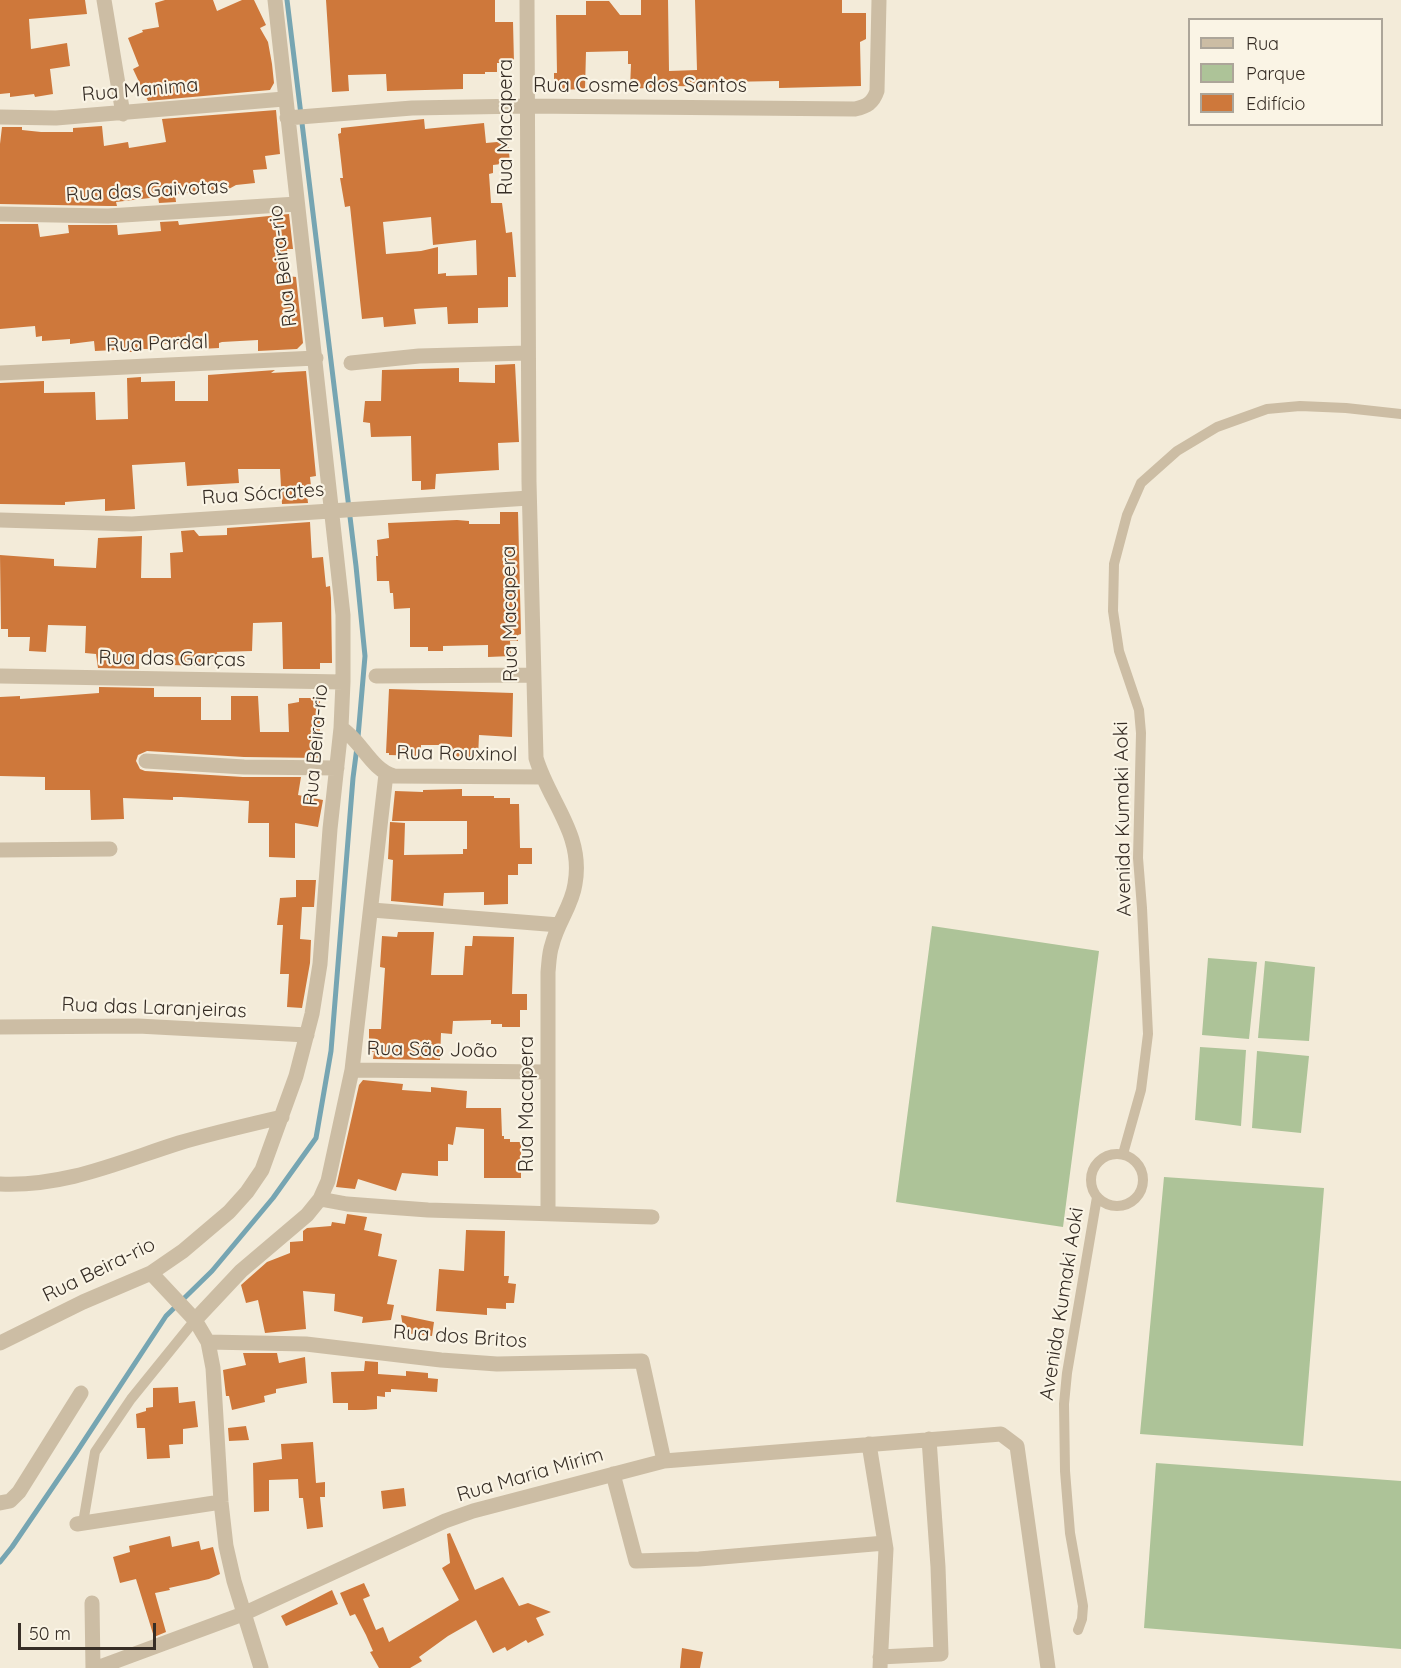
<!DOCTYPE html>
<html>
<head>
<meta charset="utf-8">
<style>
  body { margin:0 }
  #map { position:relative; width:1401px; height:1668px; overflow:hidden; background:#f3ebd9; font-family:Quicksand,sans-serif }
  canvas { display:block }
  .legend { position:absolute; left:1188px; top:18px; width:195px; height:108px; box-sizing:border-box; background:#faf4e5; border:2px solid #aca599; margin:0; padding:8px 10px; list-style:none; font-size:18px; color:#372e26 }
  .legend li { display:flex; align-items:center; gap:12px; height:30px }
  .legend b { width:30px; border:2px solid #aca599 }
  .scale { position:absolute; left:18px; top:1623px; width:138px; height:27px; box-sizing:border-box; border:3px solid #372e26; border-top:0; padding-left:8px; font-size:18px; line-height:21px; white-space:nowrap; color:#372e26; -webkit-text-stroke:4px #faf4e5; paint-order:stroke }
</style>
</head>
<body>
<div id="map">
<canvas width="1401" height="1668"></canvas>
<ul class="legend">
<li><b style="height:8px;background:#ccbda4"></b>Rua</li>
<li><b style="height:16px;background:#adc398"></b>Parque</li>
<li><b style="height:16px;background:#ce783b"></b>Edifício</li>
</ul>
<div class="scale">50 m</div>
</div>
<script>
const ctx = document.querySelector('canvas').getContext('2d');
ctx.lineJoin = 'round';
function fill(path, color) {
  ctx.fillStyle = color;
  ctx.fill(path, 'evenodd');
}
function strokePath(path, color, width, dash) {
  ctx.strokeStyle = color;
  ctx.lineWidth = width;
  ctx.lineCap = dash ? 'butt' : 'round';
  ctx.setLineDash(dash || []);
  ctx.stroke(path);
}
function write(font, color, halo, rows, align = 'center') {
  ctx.font = font + ' Quicksand,sans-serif';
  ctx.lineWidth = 4.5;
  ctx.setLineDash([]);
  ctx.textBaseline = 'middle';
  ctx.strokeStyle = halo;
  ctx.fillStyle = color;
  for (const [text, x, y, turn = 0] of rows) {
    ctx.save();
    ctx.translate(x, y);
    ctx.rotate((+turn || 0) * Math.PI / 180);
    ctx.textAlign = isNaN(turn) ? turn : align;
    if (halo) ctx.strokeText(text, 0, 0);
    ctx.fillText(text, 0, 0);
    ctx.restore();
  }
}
const green = new Path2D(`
  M 932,926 L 1099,951 L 1063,1227 L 896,1202 Z
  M 1208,958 L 1257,962 L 1249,1039 L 1202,1035 Z
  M 1265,961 L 1315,967 L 1309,1041 L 1258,1038 Z
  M 1200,1047 L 1246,1050 L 1241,1126 L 1195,1120 Z
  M 1257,1051 L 1309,1056 L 1301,1133 L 1252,1128 Z
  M 1164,1177 L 1324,1188 L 1303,1446 L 1140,1434 Z
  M 1156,1463 L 1401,1481 L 1401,1649 L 1144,1628 Z`);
const stream = new Path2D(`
  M 287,0 L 356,566 L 365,656 L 358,737
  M 0,1562 L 12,1547 L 74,1456 L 166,1316 L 212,1271 L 273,1198 L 316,1138 L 331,1051 L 353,778 L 357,747`);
const building = new Path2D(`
  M 0,0 L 85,0 L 87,14 L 29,19 L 31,49 L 67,43 L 70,66 L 50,69 L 53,94 L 35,97 L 34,94 L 10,97 L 10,93 L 0,94 Z
  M 165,0 L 213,0 L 217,11 L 242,0 L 254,0 L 266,25 L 260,28 L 268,42 L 272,64 L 274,83 L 270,90 L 148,101 L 133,69 L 139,66 L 128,38 L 143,32 L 142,30 L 159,27 L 155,3 Z
  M 326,0 L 495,0 L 495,22 L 513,22 L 514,63 L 497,63 L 497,72 L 485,72 L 485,74 L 463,74 L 463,89 L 387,91 L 386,74 L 348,75 L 349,91 L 332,92 Z
  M 641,0 L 668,0 L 669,71 L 697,70 L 695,0 L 842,0 L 842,13 L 866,13 L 866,39 L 860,42 L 861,86 L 779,88 L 779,81 L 724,82 L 724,88 L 678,86 L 630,89 L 631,64 L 628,64 L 628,51 L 586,52 L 585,89 L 554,90 L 554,73 L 557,73 L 556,15 L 586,15 L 586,1 L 609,1 L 620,15 L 641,15 Z
  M 276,110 L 280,154 L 265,156 L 267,169 L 253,170 L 255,183 L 236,185 L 227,190 L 175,194 L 176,202 L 159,203 L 158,197 L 116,202 L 117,206 L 108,206 L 0,204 L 0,144 L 2,127 L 22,127 L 22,130 L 41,132 L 73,132 L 73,128 L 102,126 L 104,146 L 128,142 L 129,148 L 166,142 L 162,119 Z
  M 424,119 L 425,129 L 484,123 L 486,143 L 508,141 L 510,163 L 493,165 L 493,173 L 489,174 L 491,203 L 502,203 L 506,233 L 512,232 L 516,277 L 508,277 L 508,307 L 478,308 L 478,323 L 448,324 L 447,307 L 414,309 L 416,324 L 384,327 L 383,317 L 362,319 L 350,206 L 345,207 L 340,178 L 343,178 L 338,134 L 341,133 L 341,128 ZM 431,217 L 433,245 L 476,240 L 477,275 L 446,276 L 446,273 L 438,274 L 438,247 L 421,251 L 386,254 L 383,222 Z
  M 289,214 L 293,249 L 287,249 L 288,276 L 296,277 L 303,343 L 297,349 L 258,351 L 258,340 L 222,342 L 219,343 L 219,348 L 200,349 L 200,343 L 152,344 L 152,349 L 132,349 L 132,352 L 115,352 L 115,350 L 95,351 L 94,341 L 70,344 L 70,339 L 42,341 L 42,336 L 36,337 L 35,326 L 0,329 L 0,224 L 38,224 L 40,237 L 69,233 L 68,225 L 117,225 L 118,235 L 161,231 L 160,222 L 178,221 L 179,225 Z
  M 515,364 L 519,442 L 498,443 L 499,470 L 436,474 L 435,489 L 421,490 L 421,481 L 412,481 L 411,436 L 371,437 L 370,423 L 363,422 L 365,401 L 381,401 L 382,370 L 459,368 L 459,382 L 495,383 L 495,365 Z
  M 275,370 L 271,373 L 306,371 L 316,476 L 310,477 L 312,495 L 307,495 L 308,503 L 282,504 L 280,469 L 238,469 L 239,483 L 187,486 L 185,462 L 132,465 L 135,509 L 105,511 L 105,499 L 65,502 L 65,505 L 0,504 L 0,383 L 44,381 L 44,393 L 95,392 L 96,420 L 128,419 L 127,378 L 141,377 L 141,382 L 175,381 L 175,401 L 208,401 L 208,375 Z
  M 500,512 L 518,512 L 521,634 L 518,635 L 518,641 L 510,641 L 511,656 L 488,657 L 488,645 L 443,646 L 443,651 L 428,651 L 428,647 L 410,647 L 410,608 L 394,609 L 393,593 L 390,593 L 389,581 L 377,581 L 376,556 L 378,556 L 377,540 L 389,538 L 388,523 L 457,520 L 469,521 L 469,524 L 500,524 Z
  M 310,522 L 312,558 L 323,557 L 326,587 L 330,586 L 331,598 L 332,663 L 320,663 L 320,669 L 283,669 L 282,622 L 253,623 L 252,651 L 217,652 L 218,658 L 210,659 L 210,663 L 202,662 L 202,666 L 172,665 L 172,653 L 139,654 L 139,669 L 98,668 L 96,654 L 85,653 L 86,626 L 48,625 L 46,652 L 29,651 L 30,637 L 8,637 L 8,629 L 1,629 L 0,555 L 54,559 L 54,566 L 96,568 L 98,538 L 142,536 L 141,578 L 171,578 L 170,553 L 183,552 L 181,531 L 194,530 L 199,536 L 227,535 L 227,528 Z
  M 99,687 L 154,688 L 154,697 L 201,697 L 201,720 L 231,720 L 231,696 L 258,696 L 260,732 L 289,732 L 288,704 L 299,702 L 299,698 L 320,698 L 320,758 L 244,757 L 147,751 L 138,755 L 136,761 L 140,769 L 145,771 L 243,777 L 301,777 L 298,795 L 323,800 L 318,827 L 295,823 L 295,858 L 269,857 L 269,823 L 248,823 L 249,801 L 181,797 L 173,797 L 173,800 L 123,798 L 124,819 L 91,820 L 90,790 L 45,790 L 45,777 L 0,776 L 0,697 L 20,696 L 20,699 L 99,693 Z
  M 389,689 L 513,693 L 512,737 L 479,735 L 478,758 L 449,756 L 449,745 L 421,745 L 421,756 L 389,755 L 389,753 L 386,753 Z
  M 462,789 L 462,796 L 494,796 L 494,798 L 510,798 L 510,804 L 519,804 L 520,848 L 532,848 L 532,864 L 518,864 L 518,875 L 508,875 L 508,904 L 484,905 L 484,892 L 444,893 L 443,906 L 391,901 L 393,860 L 388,859 L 390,822 L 405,823 L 404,855 L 463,854 L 463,849 L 467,849 L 467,821 L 392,821 L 395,791 L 423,792 L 423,790 Z
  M 296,880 L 316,880 L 314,907 L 302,907 L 300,939 L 311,940 L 310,963 L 302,1008 L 287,1007 L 289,974 L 280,974 L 283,925 L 277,925 L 280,898 L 296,897 Z
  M 398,932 L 434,932 L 431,975 L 463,975 L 465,946 L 472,946 L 473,936 L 514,937 L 512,994 L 527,994 L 527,1010 L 520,1010 L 520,1027 L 502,1027 L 502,1024 L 491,1024 L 491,1020 L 453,1021 L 452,1034 L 441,1033 L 440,1060 L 373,1059 L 374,1052 L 369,1052 L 369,1029 L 381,1029 L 385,968 L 380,967 L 382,936 L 397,937 Z
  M 363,1080 L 403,1084 L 402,1090 L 431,1092 L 431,1087 L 467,1091 L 466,1108 L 501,1108 L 502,1136 L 504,1136 L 504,1139 L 510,1139 L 510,1142 L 521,1142 L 521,1178 L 484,1178 L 484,1129 L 456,1127 L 453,1145 L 448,1144 L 448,1161 L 438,1161 L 438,1176 L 402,1173 L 396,1191 L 358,1179 L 355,1189 L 336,1187 L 359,1085 Z
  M 347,1214 L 367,1217 L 364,1230 L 382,1234 L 378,1256 L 397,1260 L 387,1304 L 394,1305 L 391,1320 L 362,1323 L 363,1317 L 334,1311 L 335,1294 L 303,1291 L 306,1329 L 265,1333 L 258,1300 L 246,1303 L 241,1285 L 267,1262 L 290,1253 L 290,1242 L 303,1241 L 303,1231 L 307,1228 L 331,1226 L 332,1222 L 345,1224 Z
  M 466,1230 L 505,1231 L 504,1276 L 509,1276 L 508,1283 L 516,1284 L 514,1303 L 506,1303 L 506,1309 L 487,1308 L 487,1315 L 436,1311 L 439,1269 L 464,1271 Z
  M 401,1315 L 434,1322 L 432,1336 L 404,1333 Z
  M 243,1353 L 277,1353 L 279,1363 L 305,1357 L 307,1383 L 276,1389 L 276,1393 L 264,1396 L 265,1402 L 232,1410 L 229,1396 L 226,1396 L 223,1370 L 246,1365 Z
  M 365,1361 L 378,1362 L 378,1374 L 406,1376 L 406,1371 L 428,1373 L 428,1378 L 438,1379 L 437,1392 L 391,1389 L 391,1392 L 385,1392 L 385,1397 L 377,1396 L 377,1409 L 365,1410 L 348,1410 L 348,1403 L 333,1403 L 331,1372 L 364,1371 Z
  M 178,1387 L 179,1403 L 195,1401 L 198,1427 L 183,1429 L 183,1444 L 169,1445 L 170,1458 L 147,1459 L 145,1428 L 137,1428 L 136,1414 L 146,1411 L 146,1408 L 153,1407 L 153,1388 Z
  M 246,1426 L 249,1440 L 229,1441 L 228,1428 Z
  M 313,1442 L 316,1483 L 325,1482 L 325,1497 L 320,1497 L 323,1527 L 307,1529 L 303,1498 L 299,1498 L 298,1479 L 269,1480 L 269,1511 L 254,1512 L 253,1463 L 282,1459 L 281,1444 Z
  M 404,1488 L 406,1506 L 383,1509 L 381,1491 Z
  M 450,1533 L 475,1590 L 503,1577 L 519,1606 L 528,1603 L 551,1612 L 536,1618 L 544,1635 L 528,1643 L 526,1640 L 507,1651 L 505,1647 L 493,1653 L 476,1620 L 448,1636 L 419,1657 L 422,1661 L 410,1668 L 379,1668 L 370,1652 L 373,1651 L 366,1635 L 355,1614 L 350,1616 L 340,1593 L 364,1583 L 370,1596 L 363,1599 L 376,1630 L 383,1627 L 389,1642 L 459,1600 L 442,1568 L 450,1563 L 447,1534 Z
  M 170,1536 L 172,1547 L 199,1541 L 201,1550 L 213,1547 L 220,1574 L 209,1579 L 169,1588 L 170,1590 L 155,1593 L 166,1632 L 154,1637 L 136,1579 L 120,1583 L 113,1557 L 130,1552 L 129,1546 Z
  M 332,1590 L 338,1604 L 286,1626 L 281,1616 Z
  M 682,1648 L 703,1652 L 700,1668 L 680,1668 Z`);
const service = new Path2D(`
  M1091 1180a26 26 0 1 1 52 0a26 26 0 1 1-52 0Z
  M 1123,1154 L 1141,1090 L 1148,1034 L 1142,908 L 1138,858 L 1141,733 L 1139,710 L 1119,651 L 1113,611 L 1114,564 L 1127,515 L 1141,483 L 1177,451 L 1217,427 L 1267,409 L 1300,406 L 1346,408 L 1401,414
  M 83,1523 L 95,1452 L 131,1399 L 195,1320
  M 1078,1630 L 1082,1619 L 1083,1606 L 1070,1533 L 1065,1471 L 1064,1404 L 1067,1373 L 1097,1197`);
const minor = new Path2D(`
  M 104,0 L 123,114
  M 527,0 L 529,482 L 536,758 C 549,802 584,834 575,884 C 572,906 557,923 552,945 C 549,953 549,963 548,972 L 548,1213
  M 0,117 L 56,118 L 284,99
  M 287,118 L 412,108 L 526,106 L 855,109 C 867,106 873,103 877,91 L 879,0
  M 0,214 L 108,216 L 297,204
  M 351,363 L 419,356 L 527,353
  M 0,373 L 316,358
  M 0,520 L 132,524 L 529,498
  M 0,676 L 343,682
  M 376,676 L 533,675
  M 341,728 C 361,740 371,770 394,776 L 543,777
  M 146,761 L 244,767 L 337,768
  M 0,850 L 110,849
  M 372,910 L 559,925
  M 0,1027 L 138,1026 L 307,1035
  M 352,1070 L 547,1072
  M 0,1184 C 65,1187 119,1162 179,1143 C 213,1133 248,1125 282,1117
  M 320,1199 L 347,1204 L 428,1210 L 652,1217
  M 151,1273 L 195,1320 L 208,1342 L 213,1368 L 221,1502 L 226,1546 L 234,1581 L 261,1668
  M 195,1320 L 241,1271 L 307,1215 L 320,1199 L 328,1181 L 352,1070 L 386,774
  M 208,1342 L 306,1344 L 441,1360 L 497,1364 L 642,1361 L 664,1461
  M 0,1343 L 83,1302 L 151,1273 L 183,1251 L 229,1212 L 247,1192 L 262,1170 L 296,1076 L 312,1014 L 320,964 L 330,829 L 341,728 L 343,682 L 343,615 L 275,0
  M 869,1444 L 886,1549 L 880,1668
  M 613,1474 L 636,1561 L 699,1559 L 885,1543
  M 0,1503 L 10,1501 L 19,1492 L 81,1393
  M 77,1524 L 221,1502
  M 92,1603 L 93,1668
  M 880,1657 L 941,1654 L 938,1567 L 929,1439
  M 97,1668 L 243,1614 L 445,1521 L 473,1511 L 664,1461 L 1001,1434 L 1017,1446 L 1048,1668`);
const streetNames = [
  ["Rua Cosme dos Santos",640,86],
  ["Rua Manima",140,90,-5],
  ["Rua Macapera",506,127,-90],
  ["Rua das Gaivotas",147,191,-3],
  ["Rua Beira-rio",283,266,-97],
  ["Rua Pardal",157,344,-2],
  ["Rua Sócrates",263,494,-4],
  ["Rua Macapera",510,614,-91],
  ["Rua das Garças",172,659,1],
  ["Rua Beira-rio",316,745,-85],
  ["Rua Rouxinol",457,754,1],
  ["Avenida Kumaki Aoki",1123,819,-91],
  ["Rua das Laranjeiras",154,1008,2],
  ["Rua São João",432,1050,1],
  ["Rua Macapera",527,1104,-90],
  ["Rua Beira-rio",99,1270,-26],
  ["Avenida Kumaki Aoki",1062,1304,-81],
  ["Rua dos Britos",460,1337,4],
  ["Rua Maria Mirim",530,1475,-16]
];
fill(green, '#adc398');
strokePath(stream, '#76a5b2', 5);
fill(building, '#ce783b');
strokePath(service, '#ccbda4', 10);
strokePath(minor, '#ccbda4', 15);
write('20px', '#372e26', '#faf4e5', streetNames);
</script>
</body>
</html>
